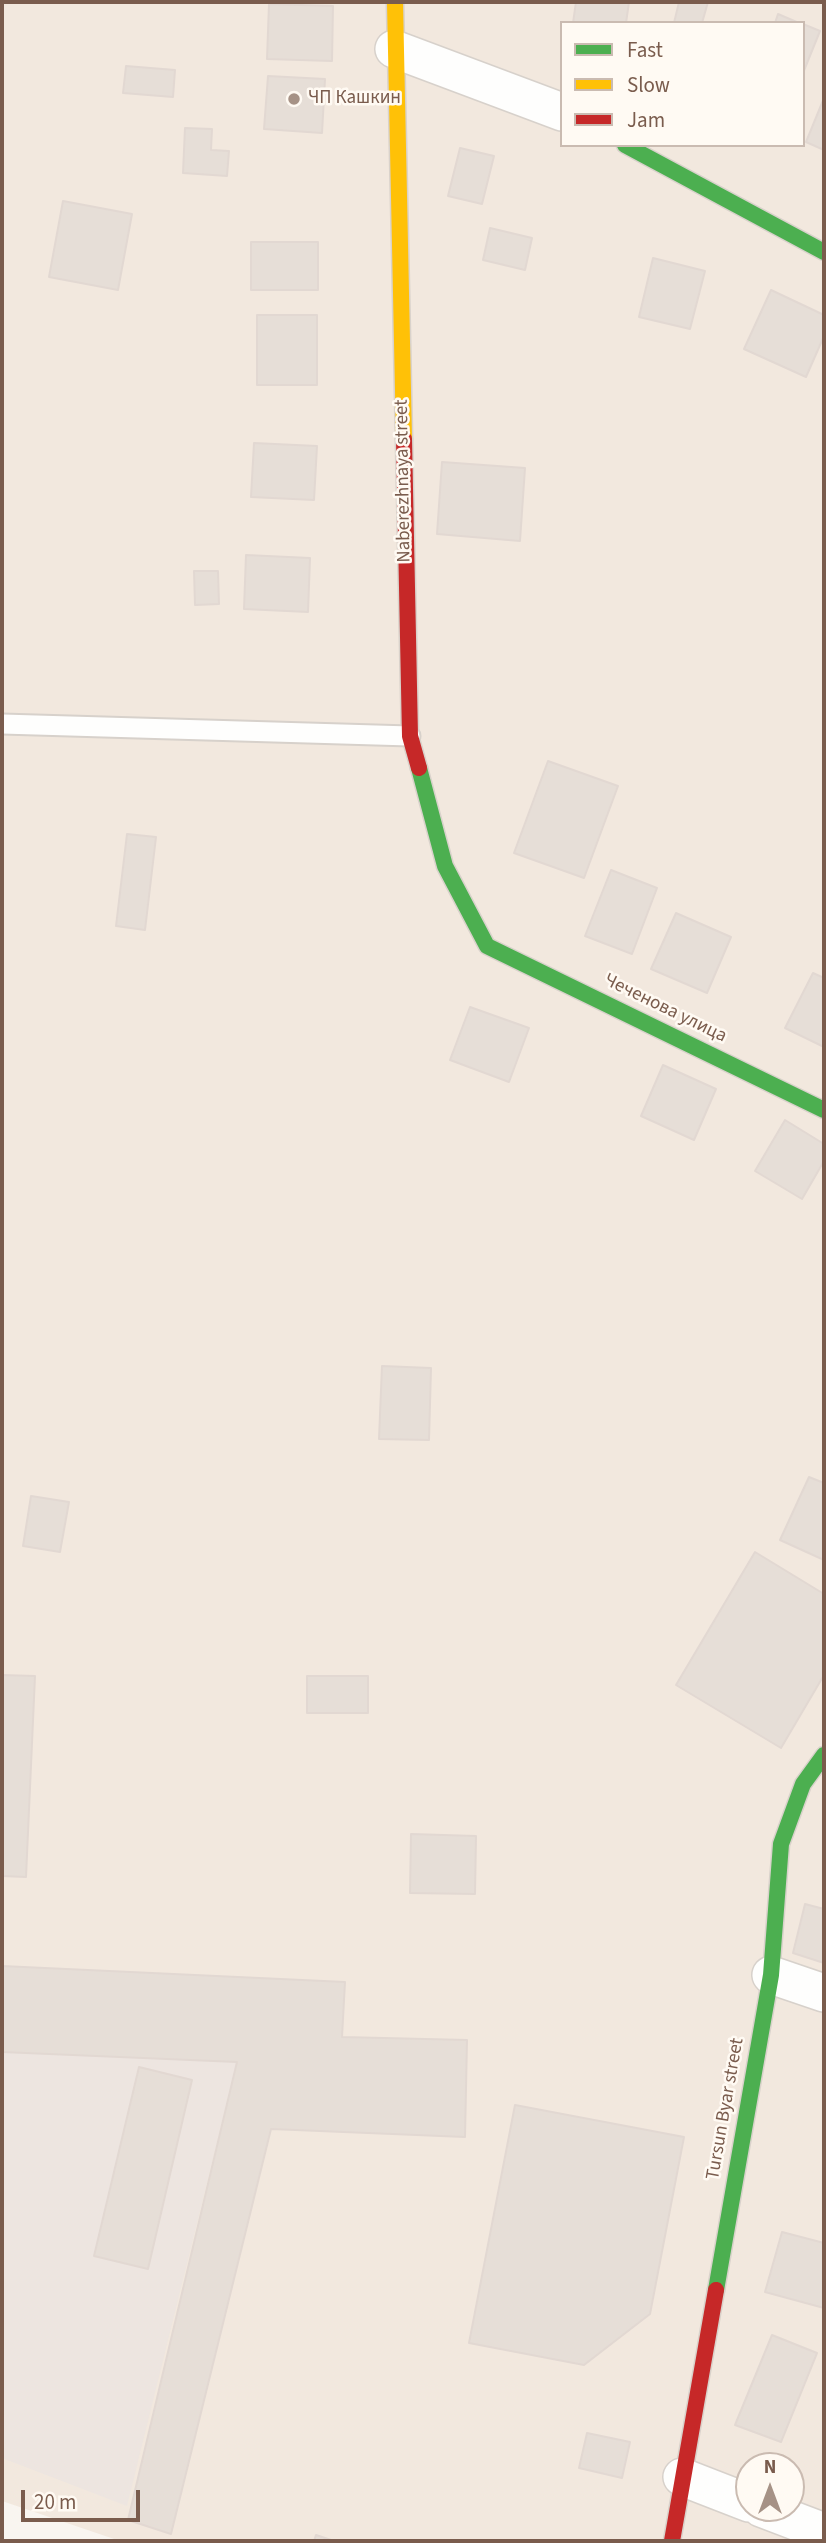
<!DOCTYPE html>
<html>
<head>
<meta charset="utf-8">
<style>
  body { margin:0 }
  #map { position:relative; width:826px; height:2543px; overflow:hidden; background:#f9f5f0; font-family:"Source Sans 3",sans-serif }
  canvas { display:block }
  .frame { position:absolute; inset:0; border:4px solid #7a5c4d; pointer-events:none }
  .legend { position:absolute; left:560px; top:21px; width:245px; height:126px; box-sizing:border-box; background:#fffaf3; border:2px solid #cabbb1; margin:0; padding:9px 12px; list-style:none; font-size:21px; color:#7a5c4d }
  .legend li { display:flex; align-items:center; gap:14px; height:35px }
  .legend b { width:35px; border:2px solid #cabbb1 }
  .north { position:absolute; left:735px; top:2452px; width:70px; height:70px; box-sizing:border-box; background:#fffaf3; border:2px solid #cabbb1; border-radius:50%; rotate:0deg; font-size:19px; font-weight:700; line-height:28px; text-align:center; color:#7a5c4d }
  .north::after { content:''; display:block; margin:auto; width:24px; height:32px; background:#a69286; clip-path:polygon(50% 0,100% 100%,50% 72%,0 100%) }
  .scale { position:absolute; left:21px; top:2490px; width:119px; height:32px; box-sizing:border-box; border:4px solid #7a5c4d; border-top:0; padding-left:9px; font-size:21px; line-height:24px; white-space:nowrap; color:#7a5c4d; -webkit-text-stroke:5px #fffaf3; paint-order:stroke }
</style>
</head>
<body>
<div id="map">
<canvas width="826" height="2543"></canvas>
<div class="frame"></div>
<ul class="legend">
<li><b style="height:9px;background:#4caf50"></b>Fast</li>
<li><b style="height:9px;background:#ffc107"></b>Slow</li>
<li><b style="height:9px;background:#c62828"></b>Jam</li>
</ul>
<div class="north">N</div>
<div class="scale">20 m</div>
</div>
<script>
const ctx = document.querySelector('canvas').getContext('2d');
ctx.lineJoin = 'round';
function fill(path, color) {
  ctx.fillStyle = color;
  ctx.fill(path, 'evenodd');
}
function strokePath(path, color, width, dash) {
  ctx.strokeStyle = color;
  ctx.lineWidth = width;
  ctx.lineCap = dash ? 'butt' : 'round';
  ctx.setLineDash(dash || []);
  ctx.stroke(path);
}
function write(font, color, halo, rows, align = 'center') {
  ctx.font = font + ' "Source Sans 3",sans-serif';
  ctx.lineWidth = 5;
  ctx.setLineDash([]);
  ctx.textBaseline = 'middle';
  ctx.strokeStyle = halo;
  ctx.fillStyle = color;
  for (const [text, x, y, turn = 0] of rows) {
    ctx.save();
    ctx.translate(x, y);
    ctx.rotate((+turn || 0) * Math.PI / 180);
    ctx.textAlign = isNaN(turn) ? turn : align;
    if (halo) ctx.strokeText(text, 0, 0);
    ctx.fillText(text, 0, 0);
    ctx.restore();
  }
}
const residential = new Path2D(`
  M 2,2 L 824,2 L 824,2541 L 120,2541 L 2,2501 ZM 562,23 L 803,23 L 803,145 L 562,145 ZM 749,2466 L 791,2466 L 791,2508 L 749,2508 Z`);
const industrial = new Path2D(`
  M 2,2052 L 237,2062 L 127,2506 L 2,2458 Z`);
const building = new Path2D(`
  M 576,2 L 629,2 L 626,23 L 573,23 Z
  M 679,2 L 708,2 L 702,23 L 674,23 Z
  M 269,4 L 333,6 L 332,61 L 267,59 Z
  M 778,14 L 799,23 L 775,23 Z
  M 803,24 L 820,31 L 803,73 Z
  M 126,66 L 175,70 L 173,97 L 123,93 Z
  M 268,76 L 325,79 L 322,133 L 264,129 Z
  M 824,98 L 824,150 L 806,142 Z
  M 185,128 L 212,129 L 211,150 L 229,151 L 227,176 L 183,173 Z
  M 460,148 L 494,156 L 482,204 L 448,196 Z
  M 63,201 L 132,214 L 118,290 L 49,277 Z
  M 490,228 L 532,238 L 525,270 L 483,260 Z
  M 251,242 L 318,242 L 318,290 L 251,290 Z
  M 653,258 L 705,271 L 690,329 L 639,317 Z
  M 771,290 L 824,315 L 824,336 L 806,377 L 744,349 Z
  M 257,315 L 317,315 L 317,385 L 257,385 Z
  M 254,443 L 317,446 L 314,500 L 251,497 Z
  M 442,462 L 525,468 L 520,541 L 437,534 Z
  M 246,555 L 310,558 L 308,612 L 244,609 Z
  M 194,571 L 218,571 L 219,604 L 195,605 Z
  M 548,761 L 618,786 L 584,878 L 514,853 Z
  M 127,834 L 156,837 L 145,930 L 116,926 Z
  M 611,870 L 657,888 L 632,954 L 585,936 Z
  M 676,913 L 731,937 L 707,993 L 651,969 Z
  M 813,973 L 824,978 L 824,1047 L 785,1028 Z
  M 470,1007 L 529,1028 L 509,1082 L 450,1060 Z
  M 663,1065 L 716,1089 L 694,1140 L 641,1116 Z
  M 785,1120 L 824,1144 L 824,1161 L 802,1199 L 755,1171 Z
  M 382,1366 L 431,1368 L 429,1440 L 379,1439 Z
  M 809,1477 L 824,1483 L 824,1560 L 780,1540 Z
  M 31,1496 L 69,1502 L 60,1552 L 23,1546 Z
  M 755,1552 L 824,1594 L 824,1675 L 781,1748 L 676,1685 Z
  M 2,1675 L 35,1676 L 26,1877 L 2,1876 Z
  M 307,1676 L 368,1676 L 368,1713 L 307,1713 Z
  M 411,1834 L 476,1836 L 475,1894 L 410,1893 Z
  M 805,1904 L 824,1909 L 824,1963 L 793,1953 Z
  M 2,1966 L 345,1982 L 342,2037 L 467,2040 L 465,2137 L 271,2129 L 171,2534 L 128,2520 L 237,2062 L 2,2052 Z
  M 139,2067 L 192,2080 L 148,2269 L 94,2256 Z
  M 515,2105 L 684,2137 L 650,2314 L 584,2365 L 469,2343 Z
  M 782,2232 L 824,2243 L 824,2308 L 765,2292 Z
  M 772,2335 L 817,2353 L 781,2442 L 735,2425 Z
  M 587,2433 L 630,2442 L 622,2478 L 579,2468 Z
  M 316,2535 L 334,2541 L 314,2541 Z`);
const lane = new Path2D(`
  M 2,724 L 410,736`);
const street = new Path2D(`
  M 394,49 L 562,112
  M 771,1975 L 824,1993
  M 682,2477 L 749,2503
  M 761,2508 L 824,2532`);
const fast = new Path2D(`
  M 625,145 L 824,252
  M 419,768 L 445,866 L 487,946 L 824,1110
  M 716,2290 L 771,1975 L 781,1844 L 803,1784 L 824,1755`);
const slow = new Path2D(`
  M 395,2 L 404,439`);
const jam = new Path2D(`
  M 404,439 L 410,736 L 419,768
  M 672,2541 L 716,2290`);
const markers = [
  [294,99,7,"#a69286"]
];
const poiNames = [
  ["ЧП Кашкин",308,99]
];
const streetNames = [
  ["Naberezhnaya street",404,481,-91],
  ["Чеченова улица",665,1009,26],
  ["Tursun Byar street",726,2109,-80]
];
fill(residential, '#f2e8de');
fill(industrial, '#ede5e0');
fill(building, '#e6ded7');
strokePath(building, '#e2d8d2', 2);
strokePath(lane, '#d7d1cb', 23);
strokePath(street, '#d7d1cb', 40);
strokePath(fast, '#d9d2cb', 19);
strokePath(slow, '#d9d2cb', 19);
strokePath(jam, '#d9d2cb', 19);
strokePath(lane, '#fefefd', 19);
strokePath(street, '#fefefd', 37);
strokePath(fast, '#4caf50', 16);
strokePath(slow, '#ffc107', 16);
strokePath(jam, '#c62828', 16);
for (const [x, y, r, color] of markers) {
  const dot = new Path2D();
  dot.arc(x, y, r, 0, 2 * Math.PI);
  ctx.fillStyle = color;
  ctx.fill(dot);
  strokePath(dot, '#fffaf3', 2.5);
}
write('19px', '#7a5c4d', '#fffaf3', poiNames, 'left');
write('19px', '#7a5c4d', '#fffaf3', streetNames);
</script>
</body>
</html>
